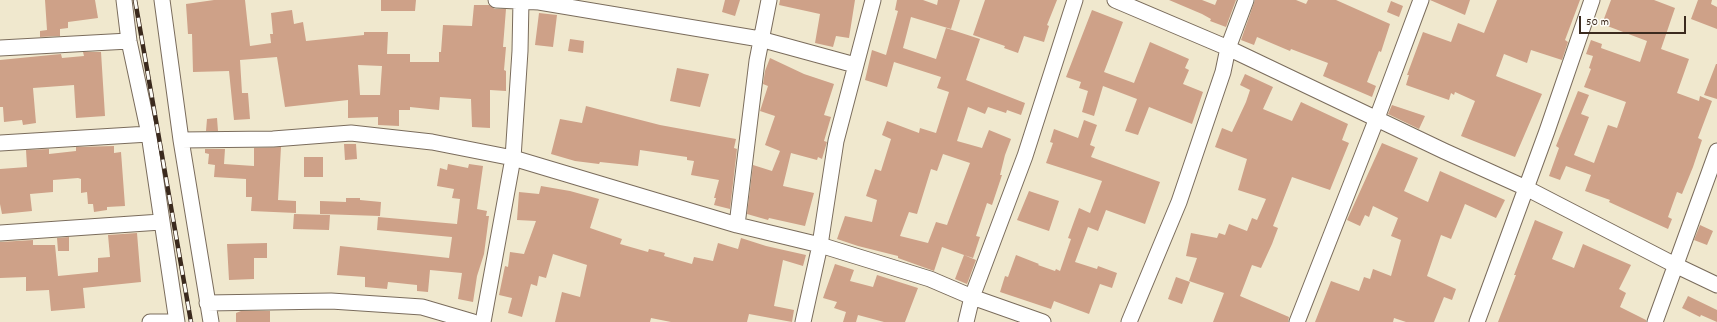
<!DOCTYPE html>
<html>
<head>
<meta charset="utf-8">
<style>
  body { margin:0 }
  #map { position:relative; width:1717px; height:322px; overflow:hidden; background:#f0e8ce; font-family:Dekko,sans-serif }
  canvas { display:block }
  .scale { position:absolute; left:1579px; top:16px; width:107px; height:18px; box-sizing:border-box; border:2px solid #3b2a1e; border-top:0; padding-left:5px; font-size:12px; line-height:14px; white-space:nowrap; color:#3b2a1e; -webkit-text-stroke:3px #fdfcf7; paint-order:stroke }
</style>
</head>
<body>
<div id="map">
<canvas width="1717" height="322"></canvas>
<div class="scale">50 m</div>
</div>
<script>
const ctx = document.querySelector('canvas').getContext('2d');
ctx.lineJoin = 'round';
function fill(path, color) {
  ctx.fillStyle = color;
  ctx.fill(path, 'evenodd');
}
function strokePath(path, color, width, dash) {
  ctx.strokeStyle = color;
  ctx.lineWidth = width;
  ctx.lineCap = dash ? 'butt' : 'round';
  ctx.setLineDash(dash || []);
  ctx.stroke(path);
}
const building = new Path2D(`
  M 45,0 L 95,0 L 98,18 L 68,22 L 68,28 L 60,29 L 60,36 L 40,37 L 40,31 L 47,30 Z
  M 214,0 L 245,0 L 250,46 L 271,43 L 270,34 L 273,34 L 271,13 L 292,10 L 294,24 L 303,22 L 306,41 L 364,35 L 364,32 L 388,32 L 387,54 L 410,54 L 410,62 L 439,62 L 439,52 L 441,52 L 443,25 L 472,26 L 474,5 L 489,5 L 495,9 L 506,9 L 503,47 L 506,47 L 504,70 L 506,71 L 506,91 L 490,90 L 490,128 L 472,127 L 471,99 L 440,97 L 439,110 L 410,107 L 410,110 L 399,110 L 399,126 L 378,125 L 378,117 L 348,118 L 348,100 L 285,107 L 277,57 L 240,60 L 242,93 L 248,93 L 250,119 L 234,120 L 229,71 L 193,72 L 192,34 L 188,34 L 186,4 ZM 358,65 L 382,66 L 380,95 L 360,95 Z
  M 381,0 L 416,0 L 415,11 L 381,11 Z
  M 725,0 L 740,0 L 735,16 L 722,12 Z
  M 780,0 L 855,0 L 849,38 L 836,36 L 833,47 L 815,43 L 820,14 L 779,5 Z
  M 897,0 L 923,0 L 937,5 L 938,0 L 960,0 L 951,29 L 911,17 L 903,48 L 936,59 L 946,28 L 980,39 L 966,80 L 1025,103 L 1021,115 L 1007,110 L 1006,113 L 988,107 L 985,114 L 968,107 L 957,141 L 982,148 L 989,130 L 1011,139 L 1005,155 L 1000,175 L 1002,175 L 992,205 L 987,203 L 976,236 L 980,237 L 973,258 L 964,255 L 976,260 L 967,284 L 955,279 L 964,255 L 942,247 L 934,271 L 898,258 L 898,256 L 858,246 L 837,239 L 845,216 L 872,222 L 877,200 L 866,196 L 875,169 L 881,171 L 891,139 L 882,135 L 887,121 L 919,133 L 920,128 L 936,133 L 949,92 L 937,88 L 941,77 L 894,62 L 887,87 L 865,80 L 872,50 L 886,55 L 898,11 L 895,10 ZM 943,154 L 970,163 L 947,225 L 936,222 L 928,243 L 900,236 L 909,212 L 917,214 L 931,169 L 937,171 Z
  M 985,0 L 1057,0 L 1047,25 L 1049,26 L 1044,42 L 1024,36 L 1018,53 L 1004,48 L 1005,46 L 973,35 Z
  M 1169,0 L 1202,0 L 1215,5 L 1217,0 L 1236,0 L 1226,27 L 1210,21 L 1211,19 L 1202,14 Z
  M 1255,0 L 1296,0 L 1306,4 L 1308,0 L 1336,0 L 1390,24 L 1381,52 L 1379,51 L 1367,82 L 1376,86 L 1372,97 L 1323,76 L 1328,63 L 1291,49 L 1290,51 L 1257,37 L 1254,45 L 1241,40 Z
  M 1430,0 L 1470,0 L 1465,15 Z
  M 1497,0 L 1580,0 L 1565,40 L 1568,42 L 1562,60 L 1531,50 L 1527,63 L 1504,54 L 1496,76 L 1542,94 L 1515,157 L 1461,136 L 1475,101 L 1455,92 L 1454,95 L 1451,93 L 1449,100 L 1406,85 L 1409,75 L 1407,75 L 1423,32 L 1451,42 L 1458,23 L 1484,33 Z
  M 1611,0 L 1654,0 L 1675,8 L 1661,49 L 1689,59 L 1677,93 L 1699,101 L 1700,96 L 1712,101 L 1698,138 L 1702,140 L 1693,167 L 1682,194 L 1677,192 L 1668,217 L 1672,219 L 1668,229 L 1609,202 L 1610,200 L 1585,191 L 1591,175 L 1566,166 L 1560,180 L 1549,176 L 1559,148 L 1556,146 L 1578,91 L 1589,95 L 1581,114 L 1589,117 L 1574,155 L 1594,163 L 1608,125 L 1617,128 L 1626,102 L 1584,87 L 1591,69 L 1589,68 L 1593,56 L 1586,54 L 1591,40 L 1602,44 L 1601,48 L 1640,62 L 1647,41 L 1602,24 Z
  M 1698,0 L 1712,0 L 1711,4 L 1717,7 L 1717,29 L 1691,19 Z
  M 1391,1 L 1403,6 L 1399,17 L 1387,12 Z
  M 1092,10 L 1123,22 L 1104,72 L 1134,83 L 1150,42 L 1189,59 L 1185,68 L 1189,70 L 1183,84 L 1203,92 L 1192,124 L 1149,107 L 1138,135 L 1125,131 L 1137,99 L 1103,86 L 1094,116 L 1082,112 L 1088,91 L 1079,88 L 1081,82 L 1066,77 Z
  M 539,13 L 557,15 L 553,47 L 535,45 Z
  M 570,39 L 584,41 L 583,53 L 568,51 Z
  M 83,52 L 101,52 L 105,116 L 76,118 L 74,85 L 33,88 L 36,123 L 23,125 L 22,120 L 4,122 L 3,107 L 0,107 L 0,60 L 61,54 L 62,58 L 84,56 Z
  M 770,58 L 804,74 L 834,84 L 824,115 L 831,117 L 824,141 L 827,142 L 822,159 L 818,157 L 817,160 L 791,153 L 783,186 L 814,193 L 805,226 L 769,218 L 768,220 L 747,214 L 753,165 L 772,171 L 780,151 L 765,145 L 775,116 L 760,111 L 768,86 L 763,84 L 765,71 Z
  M 1716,64 L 1717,64 L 1717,99 L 1704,95 Z
  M 677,68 L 709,74 L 700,107 L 670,101 Z
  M 1245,74 L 1273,87 L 1263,109 L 1292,121 L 1301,102 L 1348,124 L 1342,140 L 1349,143 L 1330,190 L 1292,177 L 1273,226 L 1278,228 L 1272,244 L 1261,268 L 1252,265 L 1240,296 L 1289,317 L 1288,322 L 1213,322 L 1224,293 L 1189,281 L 1197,258 L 1186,256 L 1191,233 L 1217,238 L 1219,233 L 1225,235 L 1229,224 L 1247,231 L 1252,218 L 1257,220 L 1266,199 L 1238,190 L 1247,159 L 1215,147 L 1222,128 L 1232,132 L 1246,102 L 1250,90 L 1240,85 Z
  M 1392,105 L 1425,116 L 1419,129 L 1388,114 Z
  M 586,106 L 660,125 L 736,139 L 734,148 L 737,149 L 730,209 L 714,205 L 716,198 L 714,198 L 719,180 L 691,175 L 694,161 L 687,160 L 687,157 L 640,150 L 638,166 L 600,162 L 599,164 L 575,161 L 551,154 L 560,119 L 582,123 Z
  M 217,118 L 218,131 L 206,131 L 207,119 Z
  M 1084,120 L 1097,125 L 1090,145 L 1095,147 L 1091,157 L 1160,182 L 1145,224 L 1106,210 L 1098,231 L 1088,227 L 1075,262 L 1097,269 L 1098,266 L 1117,273 L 1112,288 L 1100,284 L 1089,314 L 1054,301 L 1051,309 L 1000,292 L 1005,276 L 1008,277 L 1016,255 L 1039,264 L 1038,265 L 1055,271 L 1056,269 L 1060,271 L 1071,239 L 1068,238 L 1079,208 L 1090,213 L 1102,181 L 1046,163 L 1053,143 L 1050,142 L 1054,129 L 1078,138 Z
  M 1382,143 L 1418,158 L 1404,191 L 1428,202 L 1440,171 L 1505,200 L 1496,218 L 1465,204 L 1451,239 L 1441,235 L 1427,276 L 1456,289 L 1452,300 L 1444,297 L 1434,322 L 1406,322 L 1394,318 L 1393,322 L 1315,322 L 1331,281 L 1359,291 L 1364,277 L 1370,279 L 1373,269 L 1391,276 L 1401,240 L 1391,236 L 1398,218 L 1373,206 L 1369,217 L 1365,215 L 1360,226 L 1347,220 Z
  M 344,144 L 356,144 L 357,159 L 345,160 Z
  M 114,146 L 114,153 L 121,152 L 125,206 L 107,207 L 107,210 L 94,212 L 93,204 L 88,204 L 87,192 L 81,193 L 81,179 L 78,178 L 53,180 L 53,192 L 30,194 L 32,211 L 2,214 L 0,204 L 0,169 L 27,167 L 26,150 L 49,149 L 49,154 L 76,151 L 76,147 Z
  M 281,147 L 278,200 L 296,201 L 296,213 L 251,211 L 252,197 L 246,197 L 246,179 L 214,177 L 215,165 L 208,164 L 209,154 L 205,153 L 205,149 L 225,149 L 224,164 L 254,166 L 254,148 Z
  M 304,157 L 323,157 L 323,177 L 304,177 Z
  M 448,164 L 468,168 L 469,164 L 483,166 L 477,209 L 487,211 L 486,216 L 489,216 L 484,254 L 477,276 L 473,302 L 458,299 L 462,273 L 430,270 L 428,292 L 417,291 L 417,285 L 388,282 L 387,289 L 365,287 L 365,277 L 337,275 L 340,246 L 449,258 L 452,237 L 377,230 L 378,217 L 457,224 L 460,199 L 452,198 L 454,189 L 437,186 L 440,168 L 447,170 Z
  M 541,186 L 570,191 L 599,199 L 590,228 L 622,239 L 620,244 L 648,252 L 649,249 L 665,253 L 664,256 L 692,264 L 694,257 L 713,261 L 718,243 L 738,249 L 741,238 L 766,246 L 806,255 L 803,266 L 783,260 L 774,306 L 794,310 L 792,322 L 749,314 L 747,322 L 671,322 L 651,318 L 650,322 L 555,322 L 562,292 L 580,297 L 587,265 L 553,254 L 546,278 L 539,276 L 537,286 L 531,284 L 522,317 L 508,313 L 512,298 L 499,295 L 505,266 L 508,267 L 510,252 L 524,254 L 536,221 L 517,220 L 519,192 L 539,194 Z
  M 1029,191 L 1059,201 L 1049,231 L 1017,220 Z
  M 346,198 L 360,198 L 360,200 L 381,202 L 380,216 L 320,214 L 320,201 L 346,202 Z
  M 294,214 L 330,215 L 329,230 L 293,229 Z
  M 1535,220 L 1563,232 L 1552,259 L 1574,268 L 1583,244 L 1631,265 L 1619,289 L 1626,293 L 1620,307 L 1646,320 L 1646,322 L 1498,322 L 1516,275 L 1514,275 Z
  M 1700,225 L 1713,231 L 1707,245 L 1694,240 Z
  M 137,233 L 141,282 L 83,288 L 85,308 L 51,311 L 49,290 L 26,291 L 26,277 L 0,278 L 0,242 L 33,240 L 33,245 L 55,245 L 58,276 L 98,272 L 98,258 L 110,257 L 108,235 Z
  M 69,237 L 69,251 L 58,251 L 57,238 Z
  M 267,243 L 267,258 L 254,258 L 254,279 L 229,280 L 227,244 Z
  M 835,264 L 854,270 L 850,281 L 873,287 L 877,275 L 918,288 L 905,322 L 884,322 L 858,315 L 856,322 L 843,322 L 846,312 L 834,308 L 837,302 L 823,298 Z
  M 1176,277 L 1190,282 L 1182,304 L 1168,299 Z
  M 1688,296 L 1717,310 L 1717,322 L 1701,315 L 1700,317 L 1682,308 Z
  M 241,311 L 270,311 L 270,322 L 236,322 L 236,313 Z`);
const minor = new Path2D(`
  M 124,0 L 129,41 L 149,134 L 177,322
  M 162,0 L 181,140 L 211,322
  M 496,0 L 539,2 L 760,39 L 855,65
  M 1115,0 L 1228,48 L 1444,151 L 1526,188 L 1675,265 L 1717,285
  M 0,48 L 129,41
  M 181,140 L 273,139 L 351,133 L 432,142 L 513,158 L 737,225 L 820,245 L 930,279 L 972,297 L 1043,322
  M 0,143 L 149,134
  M 737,225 L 757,61 L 769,0
  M 0,233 L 161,222
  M 207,303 L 331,301 L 422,307 L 473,322
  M 150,322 L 177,322
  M 483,322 L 513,158 L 520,51 L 521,0
  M 803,322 L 820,245 L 836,141 L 873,0
  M 966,322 L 972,297 L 1025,156 L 1075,0
  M 1129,322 L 1179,202 L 1223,72 L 1228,48 L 1246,0
  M 1297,322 L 1377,118 L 1421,0
  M 1477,322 L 1547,131 L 1592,0
  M 1655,322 L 1717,151`);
const rail = new Path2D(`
  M 135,0 L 191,322`);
fill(building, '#cea188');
strokePath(minor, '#7a6c5c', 17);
strokePath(minor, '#fff', 15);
strokePath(rail, '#3b2a1e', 4.5);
strokePath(rail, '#fdfcf7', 3, [9]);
</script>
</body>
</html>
